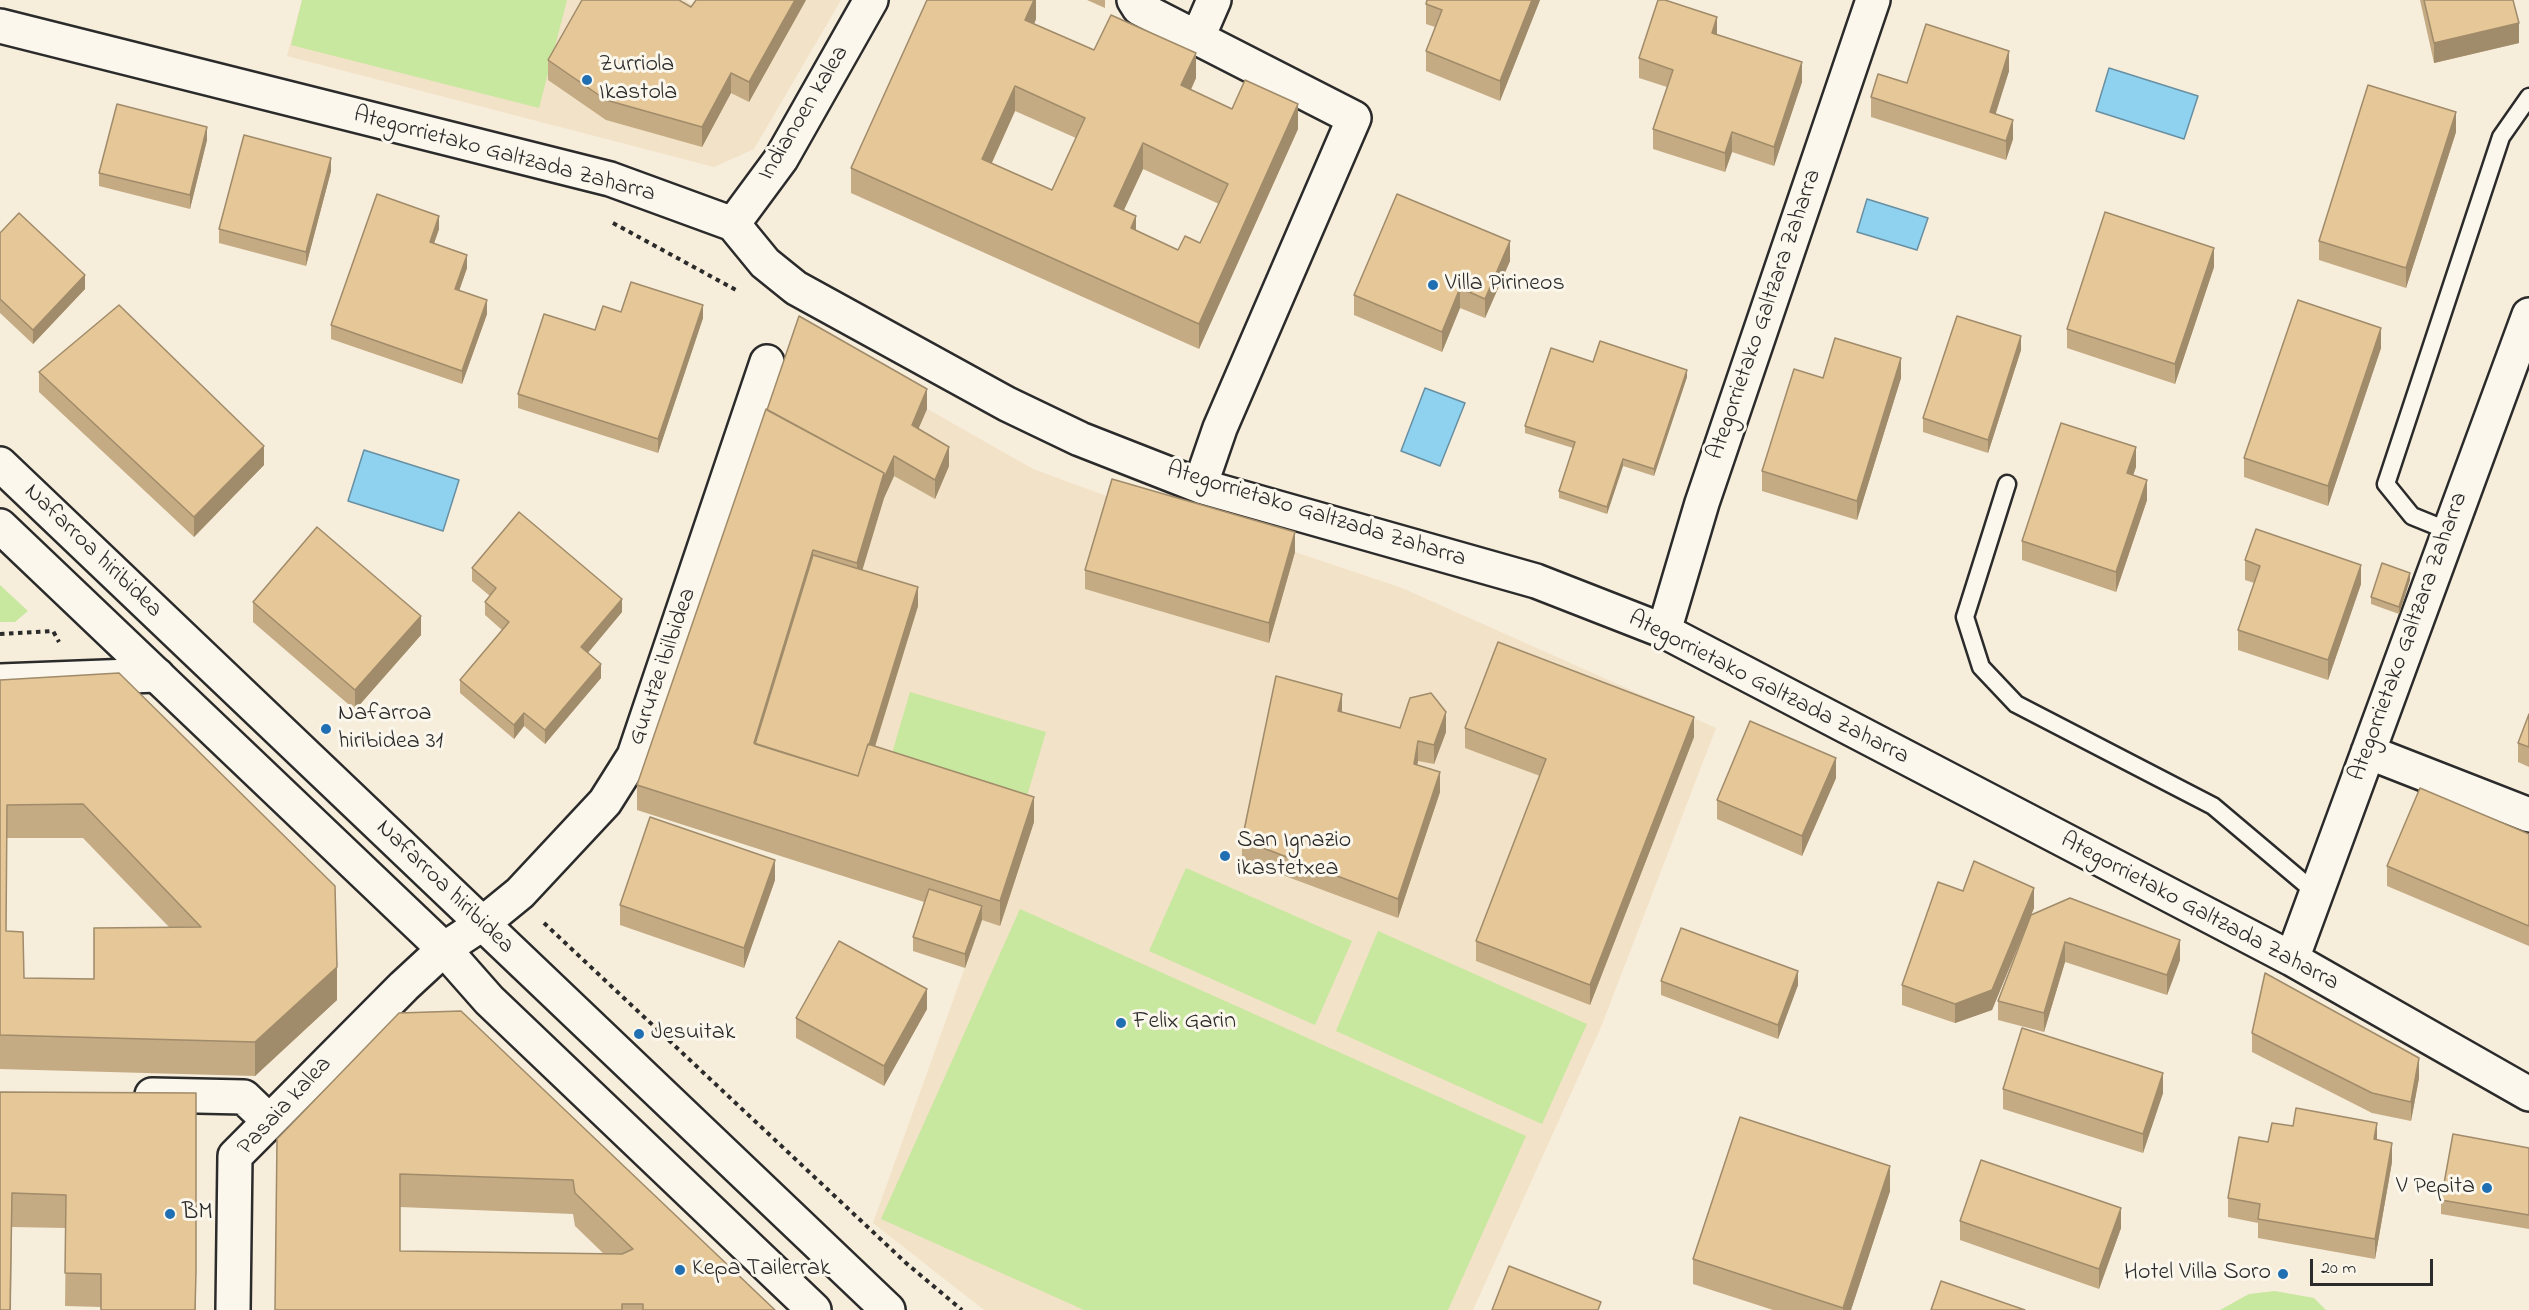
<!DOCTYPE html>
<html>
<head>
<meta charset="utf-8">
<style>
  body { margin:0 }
  #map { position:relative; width:2529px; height:1310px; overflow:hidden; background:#f7eddb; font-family:"Indie Flower",sans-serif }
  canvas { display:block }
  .scale { position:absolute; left:2310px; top:1259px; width:123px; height:27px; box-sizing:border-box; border:3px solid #2b2b2b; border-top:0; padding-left:8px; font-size:18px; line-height:21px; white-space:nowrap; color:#2b2b2b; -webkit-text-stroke:4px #fbf7ec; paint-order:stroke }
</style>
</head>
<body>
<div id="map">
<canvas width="2529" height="1310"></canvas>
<div class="scale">20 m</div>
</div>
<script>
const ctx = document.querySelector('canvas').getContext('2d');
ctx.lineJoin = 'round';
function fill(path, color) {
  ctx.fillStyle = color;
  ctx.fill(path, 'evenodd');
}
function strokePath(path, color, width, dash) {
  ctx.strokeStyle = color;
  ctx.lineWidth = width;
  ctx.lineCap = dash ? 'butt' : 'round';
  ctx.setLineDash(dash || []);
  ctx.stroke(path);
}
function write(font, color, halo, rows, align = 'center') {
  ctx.font = font + ' "Indie Flower",sans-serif';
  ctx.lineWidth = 6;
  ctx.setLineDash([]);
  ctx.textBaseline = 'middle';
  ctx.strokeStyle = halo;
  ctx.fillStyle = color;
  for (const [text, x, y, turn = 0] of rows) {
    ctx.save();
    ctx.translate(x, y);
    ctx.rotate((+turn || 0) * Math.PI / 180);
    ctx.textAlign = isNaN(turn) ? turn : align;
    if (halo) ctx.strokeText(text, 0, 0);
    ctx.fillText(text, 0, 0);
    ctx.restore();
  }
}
const built = new Path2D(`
  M 302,0 L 686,0 L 692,5 L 695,0 L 841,0 L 754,149 L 714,167 L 287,56 Z
  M 799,336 L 1033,469 L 1112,498 L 1295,552 L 1402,588 L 1716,728 L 1601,1027 L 1473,1310 L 984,1310 L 873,1223 L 982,920 L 637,810 Z`);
const green = new Path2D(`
  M 302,0 L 567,0 L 539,108 L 291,45 Z
  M 0,585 L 28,611 L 15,622 L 0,622 Z
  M 910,692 L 1046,732 L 1024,806 L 888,767 Z
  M 1186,868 L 1352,941 L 1315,1025 L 1149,951 Z
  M 1020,909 L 1526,1136 L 1448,1310 L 1084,1310 L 881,1219 Z
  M 1378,931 L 1587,1024 L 1542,1124 L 1336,1031 Z
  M 2275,1291 L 2314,1298 L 2326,1310 L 2220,1310 L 2249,1294 Z`);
const water = new Path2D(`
  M 2109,68 L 2198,96 L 2184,139 L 2096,111 Z
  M 1867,199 L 1928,218 L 1917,250 L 1857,232 Z
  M 1425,388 L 1465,403 L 1440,466 L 1401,451 Z
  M 364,450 L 459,480 L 443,531 L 348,501 Z`);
const path = new Path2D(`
  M 613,223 L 736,290
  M 0,634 L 53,631 L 59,642
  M 544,923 L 906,1263 L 962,1310`);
const lane = new Path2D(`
  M 2007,484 L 1965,617 L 1981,667 L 2016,704 L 2213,806 L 2316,893
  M 2449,531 L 2412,516 L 2386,484 L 2501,137 L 2529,97`);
const street = new Path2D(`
  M 1134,0 L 1139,8 L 1354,118 L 1220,428 L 1200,486
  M 0,26 L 610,179 L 733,224 L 765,263 L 796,288 L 1007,404 L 1080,439 L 1200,486 L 1536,581 L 1664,631 L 2292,959 L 2529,1094
  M 1198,37 L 1214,0
  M 733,224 L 781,159 L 871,0
  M 1664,631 L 1702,503 L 1873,0
  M 0,681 L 157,675
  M 2368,752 L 2529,815
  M 2292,959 L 2529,315
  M 152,1095 L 244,1097 L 269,1121
  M 233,1310 L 235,1156 L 404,986 L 444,949 L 482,924 L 520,893 L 605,802 L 634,756 L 767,362`);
const secondary = new Path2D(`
  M 0,464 L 888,1310
  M 0,526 L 444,949 L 489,1000 L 814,1310`);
const wall = new Path2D(`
  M 696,0 L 806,0 L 749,102 L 731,93 L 702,147 L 606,120 L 548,80 L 548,60 L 691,7 Z
  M 1036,0 L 1036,19 L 1034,24 L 1094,50 L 1196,78 L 1191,90 L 1232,109 L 1298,129 L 1199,349 L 851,193 L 851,168 ZM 1015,111 L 1076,138 L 1052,190 L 992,163 ZM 1143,169 L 1219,204 L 1200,243 L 1178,250 L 1136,230 L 1124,210 Z
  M 1087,0 L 1105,0 L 1105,8 Z
  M 1427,0 L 1540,0 L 1500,101 L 1426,71 L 1426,51 L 1435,27 L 1426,24 L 1426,4 Z
  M 2420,0 L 2513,0 L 2519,43 L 2434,63 Z
  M 1717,34 L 1802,82 L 1774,166 L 1732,152 L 1725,172 L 1653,149 L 1653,129 L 1667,87 L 1639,78 L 1639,58 Z
  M 2009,71 L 1995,114 L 2013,139 L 2006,160 L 1871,117 L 1871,97 L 1907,83 Z
  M 2456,132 L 2406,288 L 2319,260 L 2319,241 Z
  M 207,140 L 190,209 L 99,186 L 99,173 Z
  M 331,171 L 306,266 L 219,243 L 219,229 Z
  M 439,229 L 434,243 L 467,268 L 459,290 L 487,314 L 462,384 L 331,339 L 331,325 Z
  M 0,233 L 85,289 L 33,344 L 0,313 Z
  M 1510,261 L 1485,318 L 1460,308 L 1442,352 L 1354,315 L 1354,295 Z
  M 2214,267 L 2175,384 L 2067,348 L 2067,329 Z
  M 621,312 L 703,318 L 658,453 L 518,408 L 518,394 L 595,330 Z
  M 2381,348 L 2328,506 L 2244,477 L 2244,458 Z
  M 2021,350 L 1988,453 L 1923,432 L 1923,418 Z
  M 1593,362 L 1687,377 L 1654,476 L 1623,466 L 1607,514 L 1559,498 L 1559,491 L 1573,448 L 1525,433 L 1525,426 Z
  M 39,372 L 264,465 L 194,537 L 39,392 Z
  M 1823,378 L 1901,378 L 1857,520 L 1762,491 L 1762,471 Z
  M 927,409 L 918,429 L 949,466 L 935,499 L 894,476 L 884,498 L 862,570 L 918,606 L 875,747 L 1034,822 L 1000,926 L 982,920 L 965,968 L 913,951 L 913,937 L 924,902 L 637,810 L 637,785 L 767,410 Z
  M 2136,467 L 2133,475 L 2147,500 L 2116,592 L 2022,560 L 2022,541 Z
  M 1295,552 L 1269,643 L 1085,589 L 1085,570 Z
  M 2245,560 L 2361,584 L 2328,680 L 2238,650 L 2238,630 L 2254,583 L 2245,580 Z
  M 472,568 L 622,612 L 588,653 L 601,678 L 545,744 L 524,726 L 514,739 L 460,693 L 460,680 L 502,630 L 485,615 L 485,602 L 490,596 L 472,581 Z
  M 2410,580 L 2399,614 L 2371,604 L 2371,597 Z
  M 253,602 L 421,635 L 355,710 L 253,622 Z
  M 0,680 L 337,1000 L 255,1076 L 0,1069 ZM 7,838 L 83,838 L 169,927 L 94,979 L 24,978 L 6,931 Z
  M 1342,712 L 1400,728 L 1446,732 L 1434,764 L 1418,761 L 1417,765 L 1440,792 L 1398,918 L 1242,860 L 1242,840 Z
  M 2529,714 L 2529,767 L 2518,762 L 2518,743 Z
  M 1465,728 L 1694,737 L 1590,1005 L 1476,961 L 1476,941 L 1540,776 L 1465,748 Z
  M 1836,778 L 1802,856 L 1717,819 L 1717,800 Z
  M 2529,834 L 2529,946 L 2387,886 L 2387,866 Z
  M 775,880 L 744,968 L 620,925 L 620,905 Z
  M 1963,891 L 2034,908 L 1992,1010 L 1955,1023 L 1902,1005 L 1902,985 Z
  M 2031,915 L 2180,960 L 2167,995 L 2065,962 L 2044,1032 L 1998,1020 L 1998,1001 Z
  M 1661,981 L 1798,985 L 1778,1039 L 1661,995 Z
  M 927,1009 L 884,1086 L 796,1038 L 796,1018 Z
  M 399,1013 L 775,1310 L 275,1310 ZM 400,1207 L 573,1214 L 575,1226 L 604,1254 L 400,1251 Z
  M 2252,1033 L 2419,1078 L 2411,1121 L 2372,1113 L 2252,1052 Z
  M 2003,1089 L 2163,1093 L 2143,1153 L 2003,1109 Z
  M 0,1092 L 196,1093 L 196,1310 L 101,1310 L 101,1307 L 65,1306 L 66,1228 L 12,1227 Z
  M 2377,1140 L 2392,1162 L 2375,1259 L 2258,1238 L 2258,1223 L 2228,1217 L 2228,1198 L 2268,1142 Z
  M 2529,1148 L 2529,1229 L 2441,1214 L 2441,1200 Z
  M 1890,1191 L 1851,1310 L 1773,1310 L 1693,1284 L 1693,1259 Z
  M 1960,1221 L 2121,1228 L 2099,1289 L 1960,1240 Z`);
const shadedWall = new Path2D(`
  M 795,0 L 806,0 L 749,102 L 749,82 Z
  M 1034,0 L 1036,0 L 1036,19 L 1025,45 L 1025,20 Z
  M 1532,0 L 1540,0 L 1500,101 L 1500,81 Z
  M 1717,17 L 1717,37 L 1712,33 Z
  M 2519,23 L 2519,43 L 2434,63 L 2434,43 Z
  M 2009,51 L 2009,71 L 1990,132 L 1990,112 Z
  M 1196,53 L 1196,78 L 1181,110 L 1181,85 Z
  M 1802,62 L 1802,82 L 1774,166 L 1774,147 Z
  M 731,73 L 731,93 L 702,147 L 702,127 Z
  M 1015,86 L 1015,111 L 982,184 L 982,159 Z
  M 1298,104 L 1298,129 L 1199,349 L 1199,324 Z
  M 2456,112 L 2456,132 L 2406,288 L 2406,268 Z
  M 2013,120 L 2013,139 L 2006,160 L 2006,141 Z
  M 207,127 L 207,140 L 190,209 L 190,195 Z
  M 1732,132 L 1732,152 L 1725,172 L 1725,153 Z
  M 1143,143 L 1143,169 L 1114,231 L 1114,206 Z
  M 331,158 L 331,171 L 306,266 L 306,252 Z
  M 439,216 L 439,229 L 430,255 L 430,242 Z
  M 1136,216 L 1136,241 L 1131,228 Z
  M 1510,241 L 1510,261 L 1485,318 L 1485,299 Z
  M 2214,248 L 2214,267 L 2175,384 L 2175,364 Z
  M 467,255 L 467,268 L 455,303 L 455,289 Z
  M 85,275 L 85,289 L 33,344 L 33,330 Z
  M 1460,288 L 1460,308 L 1442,352 L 1442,332 Z
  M 487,300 L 487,314 L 462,384 L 462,371 Z
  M 703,305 L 703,318 L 658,453 L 658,439 Z
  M 2381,328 L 2381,348 L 2328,506 L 2328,486 Z
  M 2021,336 L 2021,350 L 1988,453 L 1988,440 Z
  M 1901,358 L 1901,378 L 1857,520 L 1857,501 Z
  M 1687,370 L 1687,377 L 1654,476 L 1654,469 Z
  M 927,389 L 927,409 L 912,444 L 912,425 Z
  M 264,446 L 264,465 L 194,537 L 194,517 Z
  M 949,447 L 949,466 L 935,499 L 935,480 Z
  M 2136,447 L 2136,467 L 2127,493 L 2127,473 Z
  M 894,456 L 894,476 L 884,498 L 857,588 L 857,563 L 884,473 Z
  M 1623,459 L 1623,466 L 1607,514 L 1607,507 Z
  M 2147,480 L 2147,500 L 2116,592 L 2116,572 Z
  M 1295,532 L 1295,552 L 1269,643 L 1269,623 Z
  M 813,550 L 813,575 L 759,751 L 754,743 Z
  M 2361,565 L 2361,584 L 2328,680 L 2328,660 Z
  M 2410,573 L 2410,580 L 2399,614 L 2399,607 Z
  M 918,587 L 918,606 L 858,801 L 858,781 Z
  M 622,599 L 622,612 L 581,661 L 581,647 Z
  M 421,616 L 421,635 L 355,710 L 355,690 Z
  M 601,664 L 601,678 L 545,744 L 545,730 Z
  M 1342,694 L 1342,714 L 1338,711 Z
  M 1446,712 L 1446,732 L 1434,764 L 1434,745 Z
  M 524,713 L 524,726 L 514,739 L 514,725 Z
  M 1694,717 L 1694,737 L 1590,1005 L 1590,985 Z
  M 1418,741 L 1418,761 L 1414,784 L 1414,764 Z
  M 1836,758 L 1836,778 L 1802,856 L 1802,836 Z
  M 1440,772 L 1440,792 L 1398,918 L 1398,899 Z
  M 1034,797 L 1034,822 L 1000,926 L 1000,901 Z
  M 775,860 L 775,880 L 744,968 L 744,948 Z
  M 2034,888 L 2034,908 L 1992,1010 L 1955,1023 L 1955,1004 Z
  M 982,906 L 982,920 L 965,968 L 965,954 Z
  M 2180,940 L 2180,960 L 2167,995 L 2167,975 Z
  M 2065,942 L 2065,962 L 2044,1032 L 2044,1013 Z
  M 337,967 L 337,1000 L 255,1076 L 255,1042 Z
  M 1798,971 L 1798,985 L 1778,1039 L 1778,1025 Z
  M 927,989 L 927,1009 L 884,1086 L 884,1066 Z
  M 2419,1058 L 2419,1078 L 2411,1121 L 2411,1102 Z
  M 2163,1073 L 2163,1093 L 2143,1153 L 2143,1134 Z
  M 2377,1123 L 2377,1142 L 2374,1139 Z
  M 2392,1143 L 2392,1162 L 2375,1259 L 2375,1239 Z
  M 1890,1166 L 1890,1191 L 1851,1310 L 1843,1310 Z
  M 12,1193 L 11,1310 L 10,1310 Z
  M 2121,1208 L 2121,1228 L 2099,1289 L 2099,1269 Z`);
const building = new Path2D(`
  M 582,0 L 679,0 L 691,7 L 696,0 L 795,0 L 749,82 L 731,73 L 702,127 L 606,100 L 548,60 Z
  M 927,0 L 1034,0 L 1025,20 L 1094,50 L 1111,15 L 1196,53 L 1181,85 L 1232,109 L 1245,80 L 1298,104 L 1199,324 L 851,168 ZM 1015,86 L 1085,118 L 1052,190 L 982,159 ZM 1143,143 L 1228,184 L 1200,243 L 1185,236 L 1178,250 L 1131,228 L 1136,216 L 1114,206 Z
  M 1427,0 L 1532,0 L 1500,81 L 1426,51 L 1442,10 L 1426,4 Z
  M 1658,0 L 1665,0 L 1717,17 L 1712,33 L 1802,62 L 1774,147 L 1732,132 L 1725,153 L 1653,129 L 1673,70 L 1639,58 Z
  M 2424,0 L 2513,0 L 2519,23 L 2434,43 Z
  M 1926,24 L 2009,51 L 1990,112 L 2013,120 L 2006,141 L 1871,97 L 1878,74 L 1907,83 Z
  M 2368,85 L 2456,112 L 2406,268 L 2319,241 Z
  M 117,104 L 207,127 L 190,195 L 99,173 Z
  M 244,135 L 331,158 L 306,252 L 219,229 Z
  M 377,194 L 439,216 L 430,242 L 467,255 L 455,289 L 487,300 L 462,371 L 331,325 Z
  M 1397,194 L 1510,241 L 1485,299 L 1460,288 L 1442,332 L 1354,295 Z
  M 2105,212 L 2214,248 L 2175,364 L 2067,329 Z
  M 19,213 L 85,275 L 33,330 L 0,299 L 0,233 Z
  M 631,282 L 703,305 L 658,439 L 518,394 L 544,314 L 595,330 L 603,306 L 621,312 Z
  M 2298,300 L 2381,328 L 2328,486 L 2244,458 Z
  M 119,305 L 264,446 L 194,517 L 39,372 Z
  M 799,316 L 927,389 L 912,425 L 949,447 L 935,480 L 894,456 L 884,478 L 884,473 L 767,410 Z
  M 1957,316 L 2021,336 L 1988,440 L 1923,418 Z
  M 1835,338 L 1901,358 L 1857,501 L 1762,471 L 1794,369 L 1823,378 Z
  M 1600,341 L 1687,370 L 1654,469 L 1623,459 L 1607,507 L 1559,491 L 1575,442 L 1525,426 L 1551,348 L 1593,362 Z
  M 766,409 L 884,473 L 857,563 L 813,550 L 754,743 L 858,776 L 868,744 L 1034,797 L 1000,901 L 637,785 Z
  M 2061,423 L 2136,447 L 2127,473 L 2147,480 L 2116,572 L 2022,541 Z
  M 1112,479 L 1295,532 L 1269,623 L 1085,570 Z
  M 519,512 L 622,599 L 581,647 L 601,664 L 545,730 L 524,713 L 514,725 L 460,680 L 509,622 L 485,602 L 496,588 L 472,568 Z
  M 317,527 L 421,616 L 355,690 L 253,602 Z
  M 2256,529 L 2361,565 L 2328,660 L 2238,630 L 2260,566 L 2245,560 Z
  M 813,555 L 918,587 L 869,745 L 868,744 L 858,776 L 755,744 Z
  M 2382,563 L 2410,573 L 2399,607 L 2371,597 Z
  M 1498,642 L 1694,717 L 1590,985 L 1476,941 L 1546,759 L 1465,728 Z
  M 119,673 L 335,886 L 337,967 L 255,1042 L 0,1035 L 0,680 ZM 83,804 L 201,927 L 94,928 L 94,979 L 24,978 L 23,932 L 6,931 L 7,805 Z
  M 1276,676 L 1342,694 L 1338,711 L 1400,728 L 1410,698 L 1431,693 L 1446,712 L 1434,745 L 1418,741 L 1414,764 L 1440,772 L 1398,899 L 1242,840 Z
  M 2529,714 L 2529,747 L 2518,743 Z
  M 1750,721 L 1836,758 L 1802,836 L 1717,800 Z
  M 2420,788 L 2529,834 L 2529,926 L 2387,866 Z
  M 650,817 L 775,860 L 744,948 L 620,905 Z
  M 1974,861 L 2034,888 L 1992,990 L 1955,1004 L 1902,985 L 1938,882 L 1963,891 Z
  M 929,889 L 982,906 L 965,954 L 913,937 Z
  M 2070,898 L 2180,940 L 2167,975 L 2065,942 L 2044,1013 L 1998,1001 L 2031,915 Z
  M 1681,928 L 1798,971 L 1778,1025 L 1661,981 Z
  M 839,941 L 927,989 L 884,1066 L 796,1018 Z
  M 2265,973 L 2419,1058 L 2411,1102 L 2372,1093 L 2252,1033 Z
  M 461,1011 L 775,1310 L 643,1310 L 643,1304 L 622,1304 L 622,1310 L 275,1310 L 277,1139 L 399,1013 ZM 400,1174 L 573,1180 L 575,1193 L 633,1249 L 622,1254 L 400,1251 Z
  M 2022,1028 L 2163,1073 L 2143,1134 L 2003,1089 Z
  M 0,1092 L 196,1093 L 196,1272 L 195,1310 L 101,1310 L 101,1274 L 65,1273 L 66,1195 L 12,1193 L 10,1310 L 0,1310 Z
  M 2296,1108 L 2377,1123 L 2374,1139 L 2392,1143 L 2375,1239 L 2258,1219 L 2260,1204 L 2228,1198 L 2239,1137 L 2268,1142 L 2272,1123 L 2293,1126 Z
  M 1740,1117 L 1890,1166 L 1843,1308 L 1693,1259 Z
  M 2453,1134 L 2529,1148 L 2529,1215 L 2441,1200 Z
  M 1981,1160 L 2121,1208 L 2099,1269 L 1960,1221 Z
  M 1509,1266 L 1601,1302 L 1598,1310 L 1492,1310 Z
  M 1941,1281 L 2025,1310 L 1931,1310 Z`);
const markers = [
  [587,80,6,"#1f6fb2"],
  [1433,285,6,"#1f6fb2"],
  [326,729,6,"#1f6fb2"],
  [1225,856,6,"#1f6fb2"],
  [1121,1023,6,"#1f6fb2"],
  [639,1034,6,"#1f6fb2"],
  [2487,1188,6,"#1f6fb2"],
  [170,1214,6,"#1f6fb2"],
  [680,1270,6,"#1f6fb2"],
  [2283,1274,6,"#1f6fb2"]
];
const poiNames = [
  ["Zurriola",599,66],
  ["Ikastola",599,94],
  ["Villa Pirineos",1445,285],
  ["Nafarroa",338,715],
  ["hiribidea 31",338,743],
  ["San Ignazio",1237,842],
  ["ikastetxea",1237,870],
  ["Felix Garin",1133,1023],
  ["Jesuitak",651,1034],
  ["V Pepita",2475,1188,"right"],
  ["BM",182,1214],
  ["Kepa Tailerrak",692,1270],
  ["Hotel Villa Soro",2271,1274,"right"]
];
const streetNames = [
  ["Indianoen kalea",805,114,-59],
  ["Ategorrietako Galtzada Zaharra",504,156,15],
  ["Ategorrietako Galtzara Zaharra",1766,315,-71],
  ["Ategorrietako Galtzada Zaharra",1316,516,17],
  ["Nafarroa hiribidea",92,552,44],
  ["Ategorrietako Galtzara Zaharra",2410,637,-70],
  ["Gurutze ibilbidea",664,667,-71],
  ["Ategorrietako Galtzada Zaharra",1768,689,27],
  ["Nafarroa hiribidea",444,888,44],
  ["Ategorrietako Galtzada Zaharra",2199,913,28],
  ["Pasaia kalea",286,1107,-47]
];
fill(built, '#f2e2c7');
fill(green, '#c8e79f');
fill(water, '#8fd2f0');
strokePath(water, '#678fa1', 1.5);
strokePath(lane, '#2b2b2b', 21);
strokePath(street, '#2b2b2b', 38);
strokePath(secondary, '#2b2b2b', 38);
strokePath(path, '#2b2b2b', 4, [4.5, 4.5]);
strokePath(lane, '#fbf7ec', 16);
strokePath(street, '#fbf7ec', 33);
strokePath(secondary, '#fbf7ec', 33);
fill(wall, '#c5ab83');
fill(shadedWall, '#a08b6a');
fill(building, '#e5c798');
strokePath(building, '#a08b6a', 1.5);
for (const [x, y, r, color] of markers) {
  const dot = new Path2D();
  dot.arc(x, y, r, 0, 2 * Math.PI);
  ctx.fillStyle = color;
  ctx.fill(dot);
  strokePath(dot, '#fbf7ec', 2);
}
write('24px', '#2b2b2b', '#fbf7ec', poiNames, 'left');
write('24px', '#2b2b2b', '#fbf7ec', streetNames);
</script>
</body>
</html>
